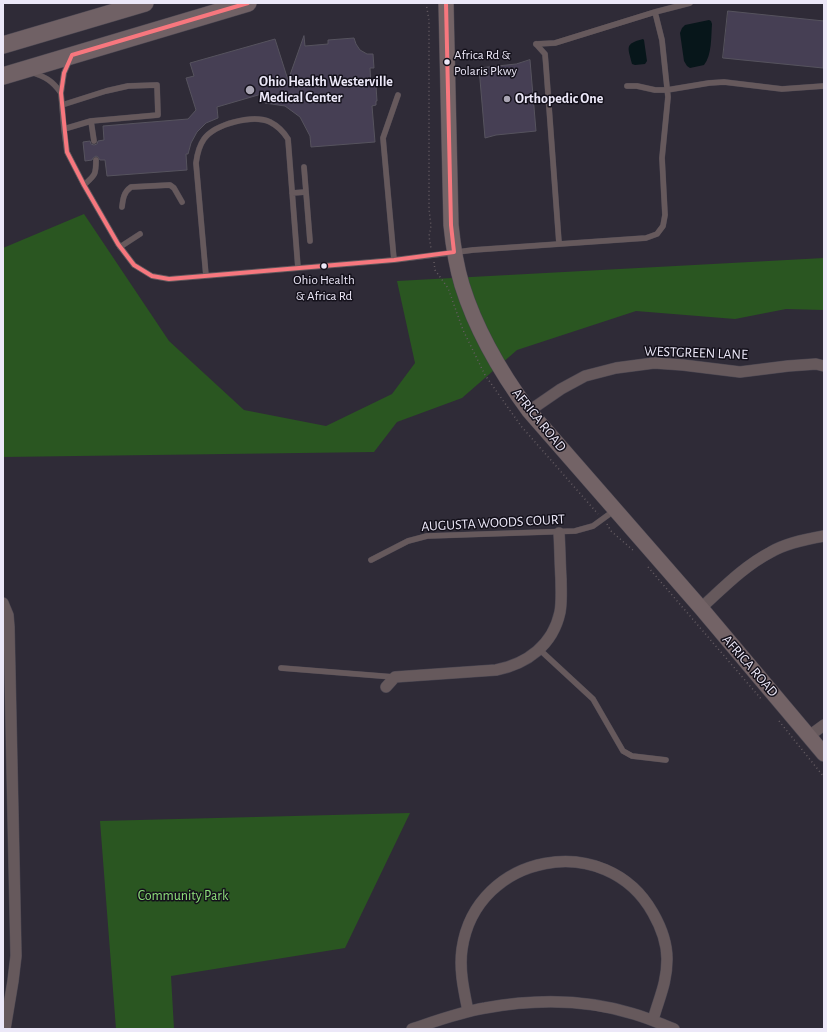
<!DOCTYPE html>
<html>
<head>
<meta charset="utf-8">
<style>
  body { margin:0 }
  #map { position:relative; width:827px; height:1032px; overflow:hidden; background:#2f2b37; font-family:"Alegreya Sans",sans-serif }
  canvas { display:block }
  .frame { position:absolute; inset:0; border:4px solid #ece8f8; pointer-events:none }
</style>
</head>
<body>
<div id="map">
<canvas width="827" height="1032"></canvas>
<div class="frame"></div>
</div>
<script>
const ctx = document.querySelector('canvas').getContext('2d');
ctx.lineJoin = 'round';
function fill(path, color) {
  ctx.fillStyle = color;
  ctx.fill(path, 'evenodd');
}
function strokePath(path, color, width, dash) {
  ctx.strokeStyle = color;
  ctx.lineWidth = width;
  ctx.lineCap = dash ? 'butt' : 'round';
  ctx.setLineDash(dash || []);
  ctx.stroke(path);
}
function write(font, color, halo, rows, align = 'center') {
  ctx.font = font + ' "Alegreya Sans",sans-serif';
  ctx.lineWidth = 3;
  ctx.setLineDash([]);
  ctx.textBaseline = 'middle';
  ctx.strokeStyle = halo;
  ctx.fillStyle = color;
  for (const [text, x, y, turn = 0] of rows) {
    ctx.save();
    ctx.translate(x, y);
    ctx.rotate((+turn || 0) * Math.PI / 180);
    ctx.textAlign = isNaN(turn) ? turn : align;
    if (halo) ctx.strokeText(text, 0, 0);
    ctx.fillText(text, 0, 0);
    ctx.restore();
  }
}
const green = new Path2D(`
  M 84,214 L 169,341 L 244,410 L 326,426 L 392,394 L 415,363 L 397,281 L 824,258 L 824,310 L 786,309 L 735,319 L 636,311 L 517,350 L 462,398 L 397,422 L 374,452 L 3,457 L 3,248 Z
  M 410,813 L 345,948 L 171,976 L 174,1029 L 116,1029 L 100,821 Z`);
const water = new Path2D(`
  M 709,20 L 711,21 L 712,24 C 711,37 712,55 704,65 L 690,68 L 687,66 L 684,61 L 680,33 L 682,28 L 685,25 Z
  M 643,39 L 644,40 L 647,61 L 645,64 L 635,65 L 632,64 C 628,47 624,44 643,39 Z`);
const building = new Path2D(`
  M 728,11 L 824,21 L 823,68 L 723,58 Z
  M 304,36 L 305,46 L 328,44 L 328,40 L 354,38 L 356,44 L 360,50 L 367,54 L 373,54 L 374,68 L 370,68 L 371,87 L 376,86 L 377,101 L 376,101 L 376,105 L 372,106 L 375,142 L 311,147 L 310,136 L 300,117 L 285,106 L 265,103 L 265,93 L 217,107 L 218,118 L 206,123 L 197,132 L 191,143 L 188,154 L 186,154 L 187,170 L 107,176 L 105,160 L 100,160 L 98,157 L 96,156 L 93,158 L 92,160 L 85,161 L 83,142 L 90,141 L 91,144 L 94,145 L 97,144 L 98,141 L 104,140 L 103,126 L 188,119 L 196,110 L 186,78 L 194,76 L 190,63 L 275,39 L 288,80 Z
  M 530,60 L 536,131 L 496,135 L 485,138 L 479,68 L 516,64 Z`);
const path = new Path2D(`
  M 426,3 L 429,20 L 429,209 L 431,226 L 429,236 L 431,248
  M 434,262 L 435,270 L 448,288 L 463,330 L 485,375 L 521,426 L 598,514
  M 607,524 L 611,531 L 634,551
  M 648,567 L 762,700
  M 779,721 L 824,777`);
const lane = new Path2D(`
  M 536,44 L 545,54 L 546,66 L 559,243
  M 536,44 L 555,43 L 655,12 L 690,3
  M 70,59 L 64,73 L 61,93 L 64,129 L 67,152 L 84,185 L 118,244 L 134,265 L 152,276 L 169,279 L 394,260 L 473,250 L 646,238 L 657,234 L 663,226 L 665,215 L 662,158 L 668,97 L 662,40 L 655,12
  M 31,72 C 45,77 52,80 61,93
  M 627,86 L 637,86 L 655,90 L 667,90 L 709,83 L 724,82 L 782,89 L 824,86
  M 62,105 L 106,91 L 128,86 L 157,85 L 158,115 L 91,121 L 64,129
  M 91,121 L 94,141
  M 304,167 L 310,241
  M 84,185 C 95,175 96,175 96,160
  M 292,193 L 306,192
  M 122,207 C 123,198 124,192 131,187 L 170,185 L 174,188 L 182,202
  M 120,247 L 140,234
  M 394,260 L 383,138 L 398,95
  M 206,276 L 196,163 C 197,155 199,146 204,139 C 215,124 253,114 270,122 C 278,126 283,131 288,139 L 298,268
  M 371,560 L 408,541 L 427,536 L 575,531 L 593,526 L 615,510
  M 540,650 L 593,699 L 623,751 L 632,756 L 666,760
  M 281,668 L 394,677`);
const street = new Path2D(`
  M 529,411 L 561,389 L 585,376 L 616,368 L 654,363 L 683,365 L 740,372 L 788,366 L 816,364 L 824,366
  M 3,603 L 8,615 L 9,627 L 16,956 L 13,981 L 5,1029
  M 701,608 C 723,588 744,566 771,552 C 786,543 806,539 824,536
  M 386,687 L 395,677 L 496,670 C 527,664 553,645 560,612 C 562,601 561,590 561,579 C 560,563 560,548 559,533
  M 809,736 L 824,725
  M 468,1011 C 464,991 459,970 462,949 C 476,853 606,829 653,913 C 661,927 667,943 667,959 C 667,983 659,998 653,1020
  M 412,1029 C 436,1021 460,1012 485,1008 C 534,999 586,999 634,1014 C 648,1018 661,1024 674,1029`);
const secondary = new Path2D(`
  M 446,3 L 451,225 C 453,245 456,265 462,285 C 476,330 501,373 529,411 L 701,608 L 824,754`);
const primary = new Path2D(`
  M 3,45 L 145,3
  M 3,76 L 248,3`);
const bus1 = new Path2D(`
  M 248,3 L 72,55 L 64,73 L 61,93 L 67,152 L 84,185 L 118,244 L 134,265 L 152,276 L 169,279 L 394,260 L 454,252 L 451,225 L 446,3`);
const markers = [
  [447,62,3.5,"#ece8f8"],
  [250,90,5,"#aaa6b4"],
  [507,99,4,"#aaa6b4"],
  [324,266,3.5,"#ece8f8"]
];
const busNames = [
  ["Africa Rd &",454,55],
  ["Polaris Pkwy",454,71],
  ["Ohio Health",324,280,"center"],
  ["& Africa Rd",324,296,"center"]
];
const poiNames = [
  ["Ohio Health Westerville",259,82],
  ["Medical Center",259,98],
  ["Orthopedic One",515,99]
];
const streetNames = [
  ["WESTGREEN LANE",696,353,2],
  ["AFRICA ROAD",539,420,51],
  ["AUGUSTA WOODS COURT",493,523,-3],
  ["AFRICA ROAD",750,666,49]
];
const parkNames = [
  ["Community Park",183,896]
];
fill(green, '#2a5621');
fill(water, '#07161a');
fill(building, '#463f54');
strokePath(building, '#56535e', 1);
strokePath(lane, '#4a4651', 6);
strokePath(street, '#4a4651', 12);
strokePath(secondary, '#4a4651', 16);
strokePath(primary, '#4a4651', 18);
strokePath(path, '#655c62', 1.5, [1, 3]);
strokePath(lane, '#66595c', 5.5);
strokePath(street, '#66595c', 11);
strokePath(secondary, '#736366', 15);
strokePath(primary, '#706165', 17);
strokePath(bus1, '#f7777e', 4);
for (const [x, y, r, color] of markers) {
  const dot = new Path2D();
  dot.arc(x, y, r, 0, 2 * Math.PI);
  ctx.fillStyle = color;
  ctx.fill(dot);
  strokePath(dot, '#14111b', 1.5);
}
write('13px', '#ece8f8', '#14111b', busNames, 'left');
write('bold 14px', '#ece8f8', '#14111b', poiNames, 'left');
write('14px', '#ece8f8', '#14111b', streetNames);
write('14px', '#8ee07b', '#14111b', parkNames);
</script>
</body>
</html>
